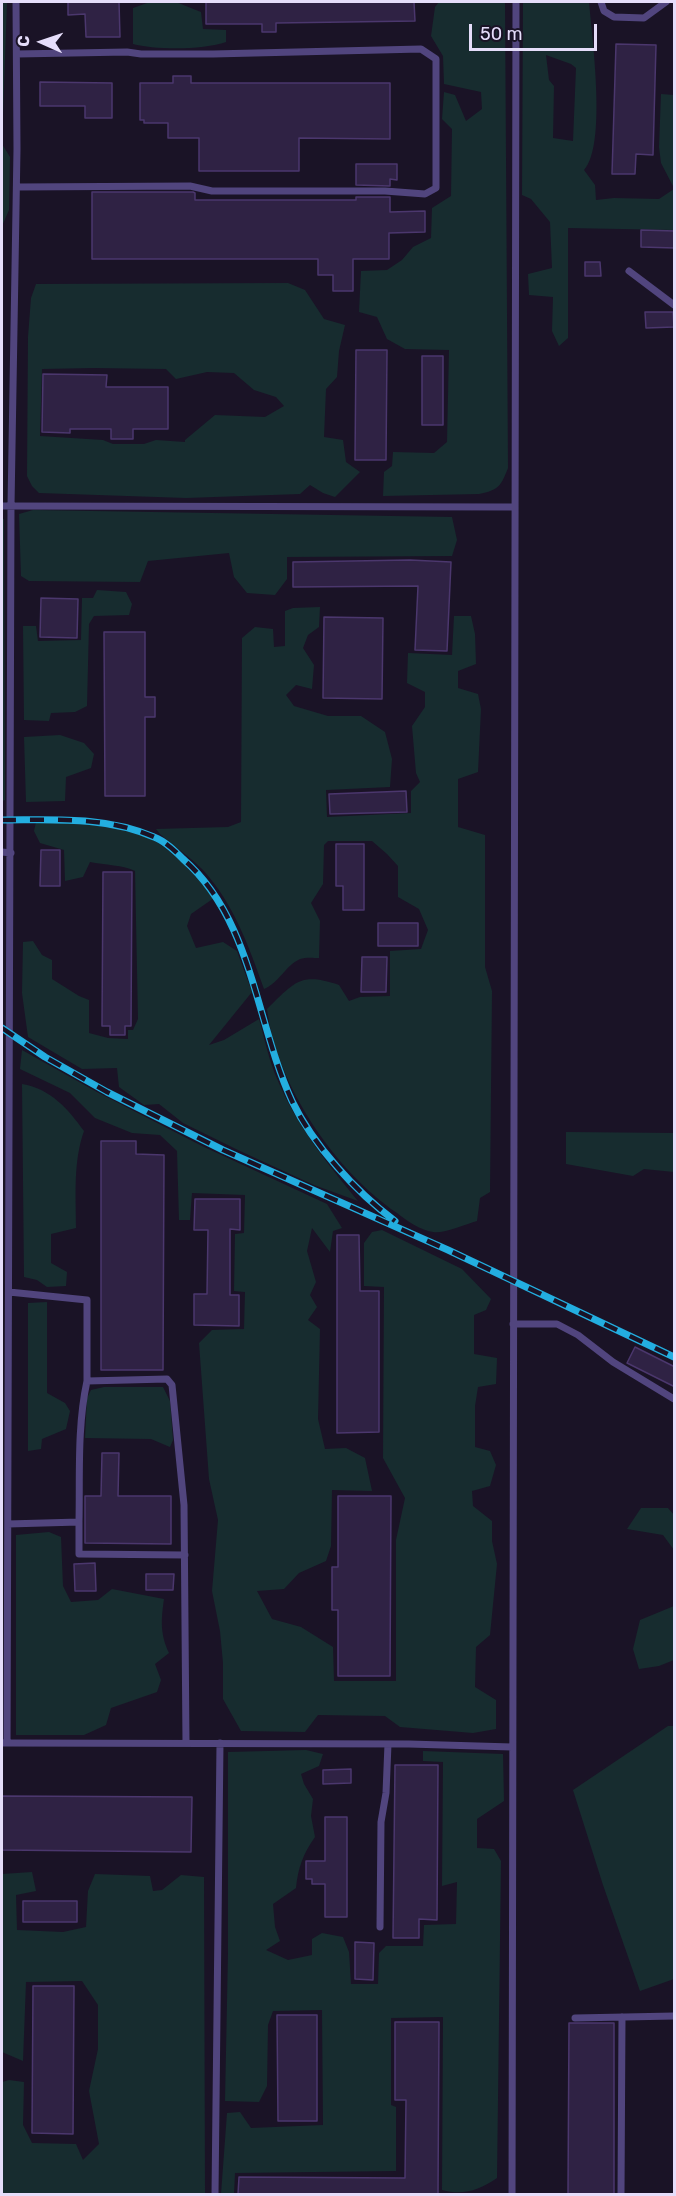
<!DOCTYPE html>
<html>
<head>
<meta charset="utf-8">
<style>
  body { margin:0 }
  #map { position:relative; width:676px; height:2196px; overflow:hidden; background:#1a1326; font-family:Rubik,sans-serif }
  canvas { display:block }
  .frame { position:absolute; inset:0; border:3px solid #e5ddfa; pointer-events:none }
  .north { position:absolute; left:12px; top:12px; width:60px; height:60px; -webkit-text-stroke:4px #1a1326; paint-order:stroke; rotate:273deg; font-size:16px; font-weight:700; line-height:24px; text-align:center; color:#e5ddfa }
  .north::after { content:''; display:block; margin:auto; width:21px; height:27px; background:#e5ddfa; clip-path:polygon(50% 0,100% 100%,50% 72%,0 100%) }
  .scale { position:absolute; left:469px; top:24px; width:128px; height:27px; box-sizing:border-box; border:3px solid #e5ddfa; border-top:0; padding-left:8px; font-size:18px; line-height:21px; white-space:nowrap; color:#e5ddfa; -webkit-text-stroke:4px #1a1326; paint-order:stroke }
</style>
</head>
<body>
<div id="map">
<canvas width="676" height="2196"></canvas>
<div class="frame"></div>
<div class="north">С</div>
<div class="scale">50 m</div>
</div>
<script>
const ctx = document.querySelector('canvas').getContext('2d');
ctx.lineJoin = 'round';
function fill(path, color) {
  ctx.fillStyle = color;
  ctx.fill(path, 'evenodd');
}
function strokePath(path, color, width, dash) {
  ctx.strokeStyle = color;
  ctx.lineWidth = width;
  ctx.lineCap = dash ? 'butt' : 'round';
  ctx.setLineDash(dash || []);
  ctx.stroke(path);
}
const green = new Path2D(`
  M 2,2 L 7,2 L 2,144 L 10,157 L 9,210 L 2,226 Z
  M 150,2 L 176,2 L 201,12 L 203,29 L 226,30 L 226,42 C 204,50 155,50 133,44 L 133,8 Z
  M 439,2 L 505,2 L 508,468 C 501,486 499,490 479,494 L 383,496 L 384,472 L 392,466 L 393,452 L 434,453 L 447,442 L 449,350 L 405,349 L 387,339 L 377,317 L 359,312 L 361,271 L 387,270 L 402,260 L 413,247 L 431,238 L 432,208 L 451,196 L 452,129 L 442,119 L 444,92 L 455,95 L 466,121 L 482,109 L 481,92 L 444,84 L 443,56 L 431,36 L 435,7 Z
  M 523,2 L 589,2 C 592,38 607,145 584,170 L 595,185 L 596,200 L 614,198 L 659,199 L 674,189 L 674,230 L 568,228 L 568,338 L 559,346 L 552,331 L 553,297 L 529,295 L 528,274 L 552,268 L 550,222 L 531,199 L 522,195 ZM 546,55 L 571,64 L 576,68 L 573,141 L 553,138 L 554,86 L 549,80 Z
  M 661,94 L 674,95 L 674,188 L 661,163 L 659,147 Z
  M 288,283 L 305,290 L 324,319 L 345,325 L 339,351 L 337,377 L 326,389 L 324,437 L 343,440 L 346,462 L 360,472 L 335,497 L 323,493 L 310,485 L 300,494 L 186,498 L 39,493 L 32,486 L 27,476 L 28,337 L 31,298 L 36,284 ZM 94,368 L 166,369 L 176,379 L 207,372 L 234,373 L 254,390 L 276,397 L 284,406 L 265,417 L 215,415 L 185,440 L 185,442 L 156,440 L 144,444 L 113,444 L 103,440 L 40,436 L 42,369 Z
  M 33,510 L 452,517 L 457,540 L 452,556 L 287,557 L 287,579 L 275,595 L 247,593 L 234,577 L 229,553 L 148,561 L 140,582 L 29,581 L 21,576 L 19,514 Z
  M 2,519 L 4,519 L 5,800 L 2,801 Z
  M 97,590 L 126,592 L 132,604 L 129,615 L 94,616 L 89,624 L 87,706 L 75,712 L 51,713 L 49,721 L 24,720 L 23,626 L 36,626 L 38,641 L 81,640 L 82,598 L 93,598 Z
  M 320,607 L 319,627 L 308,635 L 303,648 L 314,665 L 312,689 L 296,685 L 286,695 L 294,706 L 328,716 L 361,716 L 385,732 L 392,759 L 390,787 L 326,790 L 327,817 L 411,813 L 411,791 L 420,782 L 416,773 L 412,726 L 425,707 L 425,692 L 407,683 L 408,653 L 452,655 L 454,616 L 471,616 L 475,634 L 476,664 L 458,671 L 458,688 L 478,694 L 481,709 L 478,772 L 458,779 L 458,827 L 485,835 L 485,967 L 492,991 L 490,1192 L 480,1198 L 477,1221 C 466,1224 443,1234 433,1232 C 420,1230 407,1221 397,1213 C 335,1171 276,1084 267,1009 C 295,982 300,972 339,985 L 349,1001 L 360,997 L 390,996 L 390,951 L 421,949 L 428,930 L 419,909 L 398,897 L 398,866 L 387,854 L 372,841 L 328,841 L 324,845 L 323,884 L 311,903 L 320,921 L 319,958 C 314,958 306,957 300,959 C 285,966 279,983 264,989 C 249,947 234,904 203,870 C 190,857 174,846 160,834 L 156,829 L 228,827 L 241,822 L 242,638 L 255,627 L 273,629 L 274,647 L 285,646 L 285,611 L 293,608 Z
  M 60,735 L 84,743 L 94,754 L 91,768 L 66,777 L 65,801 L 26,802 L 24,737 Z
  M 63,821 C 88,825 136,829 158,843 C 177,855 199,880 214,898 L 191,914 L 187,926 L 196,948 L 223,942 L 237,951 L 252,992 L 209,1045 L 224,1040 L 259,1019 C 265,1040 269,1061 278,1081 C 297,1126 327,1163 358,1201 L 314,1185 L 240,1151 L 183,1123 L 159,1104 L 144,1105 L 119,1087 L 117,1068 L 82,1069 L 28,1037 L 22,993 L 23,942 L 33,941 L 42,955 L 52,960 L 52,979 L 79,996 L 89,1000 L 89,1033 L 108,1038 L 128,1039 L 128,1030 L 133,1030 L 138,1019 L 135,871 C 124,865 104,865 90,862 L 83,877 L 65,881 L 64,850 L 40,843 L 34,831 L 36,822 Z
  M 22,1050 L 97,1092 L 202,1146 L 327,1204 L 342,1228 L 333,1231 L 330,1252 L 312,1228 L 307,1251 L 316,1282 L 310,1295 L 317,1307 L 308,1320 L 320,1329 L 318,1419 L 325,1449 L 346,1448 L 365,1458 L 372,1491 L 332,1490 L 331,1546 L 326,1561 L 299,1573 L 284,1589 L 257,1591 L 272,1619 L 301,1627 L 333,1647 L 334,1681 L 396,1681 L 396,1540 L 405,1498 L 383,1458 L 384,1287 L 364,1286 L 364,1243 L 372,1232 L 382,1230 L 462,1269 L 491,1299 L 486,1310 L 474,1315 L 474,1354 L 497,1358 L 496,1384 L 478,1387 L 475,1406 L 475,1447 L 490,1451 L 496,1465 L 490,1486 L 472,1491 L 473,1506 L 492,1521 L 492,1541 L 497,1564 L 490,1635 L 476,1647 L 475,1687 L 496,1700 L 496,1729 L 473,1733 L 400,1727 L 385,1716 L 318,1715 L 305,1732 L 241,1731 L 223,1699 L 223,1663 L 220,1631 L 212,1591 L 218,1520 L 209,1479 L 199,1343 L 212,1330 L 244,1329 L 245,1292 L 234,1291 L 235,1234 L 244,1233 L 245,1195 L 192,1193 L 190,1220 L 179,1220 L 177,1151 L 160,1135 L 132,1133 L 95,1118 L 70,1093 L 20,1069 Z
  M 22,1084 C 51,1089 68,1109 84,1131 C 73,1162 76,1196 76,1228 L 51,1234 L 51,1263 L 67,1272 L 66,1286 L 47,1287 L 37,1280 L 24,1277 Z
  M 566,1132 L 674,1133 L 674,1172 L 644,1169 L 633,1176 L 566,1164 Z
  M 47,1302 L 47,1393 L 65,1403 L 70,1411 L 66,1429 L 42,1439 L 41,1449 L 28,1451 L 28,1303 Z
  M 104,1387 L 163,1387 L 170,1401 L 173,1440 L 170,1447 L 151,1439 L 85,1438 L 87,1398 L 91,1390 Z
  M 641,1508 L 668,1508 L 674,1515 L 674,1550 L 663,1535 L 627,1529 Z
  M 49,1532 L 61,1537 L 63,1586 L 71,1602 L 98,1600 L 112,1589 L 164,1599 C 161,1620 160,1634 169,1653 L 155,1664 L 161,1680 L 157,1692 L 111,1708 L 106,1725 L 84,1735 L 16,1735 L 16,1535 Z
  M 674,1606 L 674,1660 L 659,1666 L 639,1669 L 633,1649 L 640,1620 Z
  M 668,1726 L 674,1726 L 674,1979 L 640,1991 L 603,1885 L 573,1790 Z
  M 306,1750 L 323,1754 L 319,1766 L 301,1774 L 304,1784 L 313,1799 L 311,1816 L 315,1837 C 303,1854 298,1868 296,1888 L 273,1904 L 275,1927 L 280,1941 L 266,1950 L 288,1960 L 312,1955 L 312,1939 L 322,1933 L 343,1937 L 349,1952 L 351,1984 L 378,1984 L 379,1953 L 386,1946 L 423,1946 L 424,1925 L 456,1924 L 457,1882 L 442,1886 L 443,1762 L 423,1761 L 423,1751 L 503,1754 L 504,1801 L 477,1819 L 477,1848 L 494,1849 L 501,1861 L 497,2178 C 479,2190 463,2196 442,2190 L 443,2017 L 391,2018 L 391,2105 L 396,2107 L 396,2171 L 235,2173 L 234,2194 L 221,2194 L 227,2113 L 240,2112 L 251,2128 L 323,2125 L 322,2010 L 273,2011 L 268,2025 L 267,2086 L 259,2102 L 225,2101 L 228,1953 L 228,1752 Z
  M 32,1872 L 36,1891 L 16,1895 L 17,1930 L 63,1932 L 86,1927 L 88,1891 L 95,1874 L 150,1876 L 153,1891 L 162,1890 L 181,1875 L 204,1877 L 205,2194 L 2,2194 L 2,2082 L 9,2080 L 24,2082 L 23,2125 L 32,2143 L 76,2144 L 83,2160 L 99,2144 L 89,2091 L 98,2049 L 98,2005 L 82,1981 L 26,1982 L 23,2061 L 2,2052 L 2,1874 Z`);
const building = new Path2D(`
  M 68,2 L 119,2 L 120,37 L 86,37 L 85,14 L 68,15 Z
  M 206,2 L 414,2 L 415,21 L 276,23 L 276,32 L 262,32 L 262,24 L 206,24 Z
  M 616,44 L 656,45 L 653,155 L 636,154 L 635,174 L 612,174 Z
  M 173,76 L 191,76 L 191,83 L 390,83 L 390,139 L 299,138 L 299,171 L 199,171 L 199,138 L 168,138 L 168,123 L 144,123 L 144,120 L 140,120 L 140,83 L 173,83 Z
  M 40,82 L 112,83 L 112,118 L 85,118 L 85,106 L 40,106 Z
  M 356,164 L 397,164 L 397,180 L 390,179 L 390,186 L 356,185 Z
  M 92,192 L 193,192 L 195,193 L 195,200 L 356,200 L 356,197 L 390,197 L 390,212 L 425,211 L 425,232 L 389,233 L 389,259 L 353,259 L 353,291 L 333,291 L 333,275 L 318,275 L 318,259 L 92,259 Z
  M 641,230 L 675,231 L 675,248 L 641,247 Z
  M 585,262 L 600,262 L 601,276 L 585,276 Z
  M 645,312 L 673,312 L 674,327 L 646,328 Z
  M 356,350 L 387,350 L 386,460 L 355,460 Z
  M 422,356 L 443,356 L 443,425 L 422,425 Z
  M 43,374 L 107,375 L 106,387 L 168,387 L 168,429 L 133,429 L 133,439 L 111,439 L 111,429 L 70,429 L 70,433 L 42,432 Z
  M 410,560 L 451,562 L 447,651 L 415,650 L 418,586 L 293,587 L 293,562 Z
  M 41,598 L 78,599 L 77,638 L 40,637 Z
  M 324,617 L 383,618 L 382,699 L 323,698 Z
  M 104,632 L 145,632 L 145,697 L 155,697 L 155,717 L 145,717 L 145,796 L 105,796 Z
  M 406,791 L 407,812 L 330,814 L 329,794 Z
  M 336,844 L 364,844 L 364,910 L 343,910 L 343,886 L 336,886 Z
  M 41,850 L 60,850 L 60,886 L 40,886 Z
  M 103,872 L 132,872 L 131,1026 L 125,1026 L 125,1035 L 110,1035 L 110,1026 L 102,1026 Z
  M 378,923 L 418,923 L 418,946 L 378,946 Z
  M 362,957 L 387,957 L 386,992 L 361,992 Z
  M 101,1141 L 136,1141 L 136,1154 L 164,1155 L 163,1370 L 101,1370 Z
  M 195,1199 L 240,1199 L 240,1230 L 230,1229 L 230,1295 L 239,1295 L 239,1326 L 194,1325 L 194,1294 L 207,1294 L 208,1230 L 194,1230 Z
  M 337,1235 L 359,1235 L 360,1291 L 379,1291 L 379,1432 L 337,1433 Z
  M 635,1347 L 675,1367 L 675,1387 L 627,1363 Z
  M 102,1453 L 119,1453 L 118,1496 L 171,1496 L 171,1544 L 85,1543 L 85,1496 L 101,1496 Z
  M 338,1496 L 391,1496 L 390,1676 L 338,1676 L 338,1610 L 332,1610 L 332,1567 L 338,1567 Z
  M 95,1563 L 96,1591 L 75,1591 L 74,1564 Z
  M 146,1574 L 174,1574 L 173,1590 L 146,1590 Z
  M 395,1765 L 438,1765 L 437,1920 L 419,1919 L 419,1938 L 393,1938 Z
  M 351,1769 L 351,1783 L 323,1784 L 323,1770 Z
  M 2,1796 L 192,1797 L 191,1852 L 2,1850 Z
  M 325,1817 L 347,1817 L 347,1917 L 325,1917 L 325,1884 L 312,1884 L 312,1879 L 306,1879 L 306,1861 L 325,1861 Z
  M 23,1901 L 77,1901 L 77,1922 L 23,1922 Z
  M 355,1942 L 374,1943 L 373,1980 L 355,1979 Z
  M 33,1986 L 74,1986 L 73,2134 L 32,2133 Z
  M 277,2015 L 317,2015 L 317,2121 L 278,2121 Z
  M 395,2022 L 439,2022 L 438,2194 L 238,2194 L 239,2177 L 405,2178 L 406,2100 L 395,2100 Z
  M 569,2023 L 614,2023 L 614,2194 L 568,2194 Z`);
const service = new Path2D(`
  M 601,2 L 604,11 L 614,17 L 644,18 L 666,2
  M 17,187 L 190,186 L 212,191 L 385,191 L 425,194 L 436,188 L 436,59 L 421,49 L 213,54 L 141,54 L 127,52 L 17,54
  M 629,271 L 674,305
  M 2,506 L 515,507
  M 2,852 L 11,853
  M 9,1292 L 87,1300 L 87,1381 L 167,1379 L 172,1385 L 184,1505 L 186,1743
  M 513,1324 L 557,1324 L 578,1335 L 613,1362 L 674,1399
  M 79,1522 L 79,1554 L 185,1555
  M 8,1524 L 79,1522 C 80,1475 77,1427 87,1381
  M 2,1743 L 409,1744 L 512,1747
  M 7,1743 L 11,506 L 17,149 L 16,2
  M 380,1927 L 381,1822 L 386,1793 L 388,1744
  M 575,2018 L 674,2016
  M 215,2194 L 220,1743
  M 512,2194 L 516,2
  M 621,2194 L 622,2017`);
const rail = new Path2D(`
  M 2,820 C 53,820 106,816 154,837 C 165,841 175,851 183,859 C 253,920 255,1021 292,1101 C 313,1145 356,1192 395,1221
  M 2,1028 L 45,1057 L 107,1092 L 223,1150 L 448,1250 L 674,1357`);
fill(green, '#172c2f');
fill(building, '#2f2244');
strokePath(building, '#4b376d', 1.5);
strokePath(service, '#51457e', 7);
strokePath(rail, '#23aee0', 7);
strokePath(rail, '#1a1326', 4.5, [14]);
</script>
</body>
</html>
